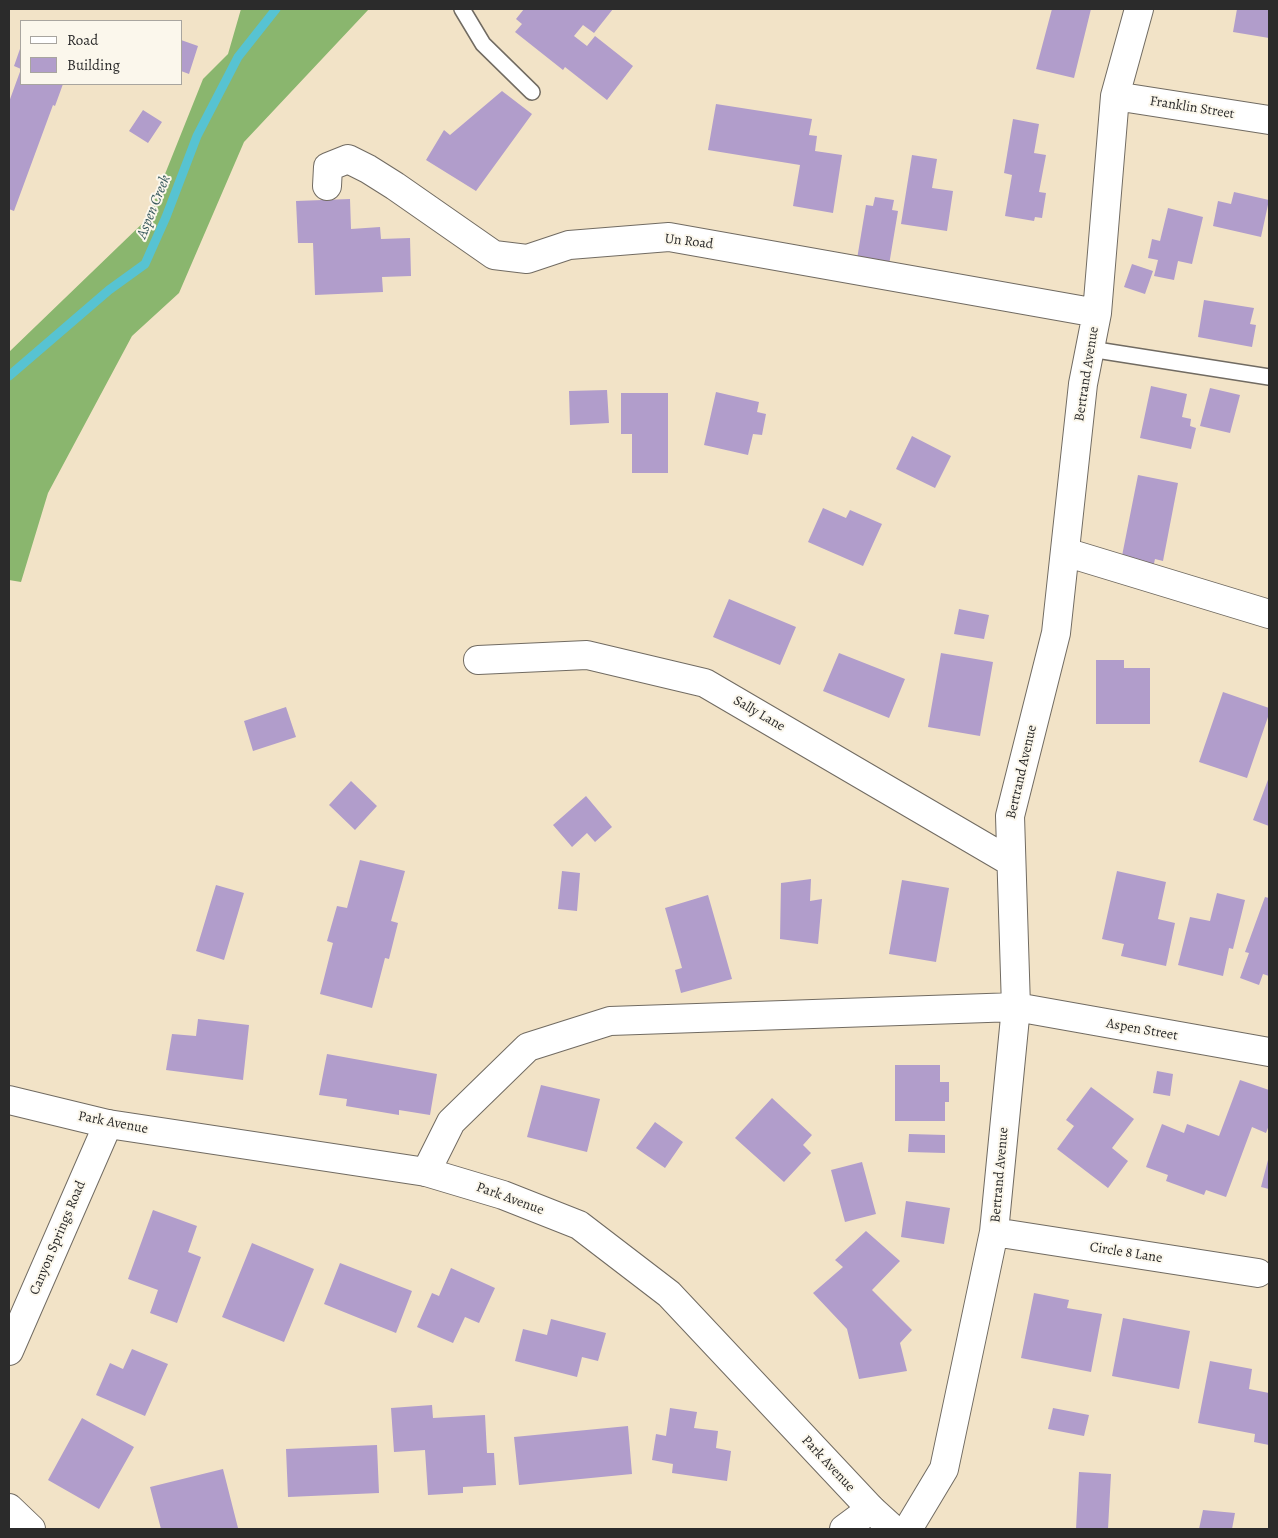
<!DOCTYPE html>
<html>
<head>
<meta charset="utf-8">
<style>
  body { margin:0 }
  #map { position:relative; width:1278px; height:1538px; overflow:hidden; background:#f2e3c7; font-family:Alegreya,serif }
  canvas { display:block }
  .frame { position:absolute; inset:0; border:10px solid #2b2b2b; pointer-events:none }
  .legend { position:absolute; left:20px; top:20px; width:162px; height:65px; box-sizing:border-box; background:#fbf7ec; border:1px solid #a8a59f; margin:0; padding:6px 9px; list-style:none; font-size:15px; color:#2b2b2b }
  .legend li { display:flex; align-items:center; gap:10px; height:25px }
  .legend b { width:25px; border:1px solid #a8a59f }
</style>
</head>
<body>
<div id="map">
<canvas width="1278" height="1538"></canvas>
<div class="frame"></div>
<ul class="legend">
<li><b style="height:6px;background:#fff"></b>Road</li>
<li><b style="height:14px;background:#b19dcb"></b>Building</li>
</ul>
</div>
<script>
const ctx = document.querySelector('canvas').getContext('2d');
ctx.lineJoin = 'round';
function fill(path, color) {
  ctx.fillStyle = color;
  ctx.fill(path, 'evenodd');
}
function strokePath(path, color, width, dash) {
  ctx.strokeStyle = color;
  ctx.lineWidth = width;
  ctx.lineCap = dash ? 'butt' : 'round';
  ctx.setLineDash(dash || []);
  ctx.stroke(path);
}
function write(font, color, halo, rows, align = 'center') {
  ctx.font = font + ' Alegreya,serif';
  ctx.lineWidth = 4;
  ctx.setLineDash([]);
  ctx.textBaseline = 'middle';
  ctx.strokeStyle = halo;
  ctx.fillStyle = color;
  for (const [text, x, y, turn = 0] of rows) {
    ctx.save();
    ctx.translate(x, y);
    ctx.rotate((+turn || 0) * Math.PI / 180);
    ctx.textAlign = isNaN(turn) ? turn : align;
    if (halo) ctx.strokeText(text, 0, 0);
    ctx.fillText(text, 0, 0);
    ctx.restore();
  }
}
const forest = new Path2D(`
  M 241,9 L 369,9 L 244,142 L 179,293 L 132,336 L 48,493 L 21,582 L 9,580 L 9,352 L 147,219 L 203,79 L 228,54 Z`);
const stream = new Path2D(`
  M 9,376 L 109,290 L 145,264 L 166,217 L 197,136 L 238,57 L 276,9`);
const building = new Path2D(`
  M 524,9 L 613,9 L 594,33 L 583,25 L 574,36 L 587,46 L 595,36 L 633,66 L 607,100 L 565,67 L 563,70 L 515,32 L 522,24 L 516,19 Z
  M 1052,9 L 1091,9 L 1074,78 L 1036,69 Z
  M 1237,9 L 1269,9 L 1269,38 L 1233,32 Z
  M 181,40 L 198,46 L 189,74 L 181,71 Z
  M 21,46 L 21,69 L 14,66 Z
  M 21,69 L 21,84 L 63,84 L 55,106 L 53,105 L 14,211 L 9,209 L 9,102 Z
  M 502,91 L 532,114 L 476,191 L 426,160 L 444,130 L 450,135 Z
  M 716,104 L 812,119 L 809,135 L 817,136 L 815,151 L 842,155 L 833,213 L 793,206 L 800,165 L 708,150 Z
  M 143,110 L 162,122 L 148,143 L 129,131 Z
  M 1013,119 L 1039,124 L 1034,153 L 1046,155 L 1039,192 L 1046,193 L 1042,218 L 1035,217 L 1034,221 L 1005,216 L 1012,175 L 1004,173 Z
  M 912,155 L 937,159 L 932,188 L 953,191 L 947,231 L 901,224 Z
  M 1234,192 L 1269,200 L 1261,237 L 1213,226 L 1218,201 L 1231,204 Z
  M 875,197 L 894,200 L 892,210 L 898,211 L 888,271 L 856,265 L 866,205 L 873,206 Z
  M 350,199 L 351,229 L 380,227 L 381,239 L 410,238 L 411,276 L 382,277 L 383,292 L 315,295 L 313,243 L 298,243 L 296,201 Z
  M 1168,208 L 1203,217 L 1192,264 L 1178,261 L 1174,280 L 1154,276 L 1158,260 L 1148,258 L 1152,239 L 1160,241 Z
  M 1132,264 L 1153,271 L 1145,294 L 1124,287 Z
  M 1204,300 L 1254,308 L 1250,324 L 1256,325 L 1252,347 L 1198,337 Z
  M 1151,386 L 1187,394 L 1182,417 L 1191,419 L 1190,426 L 1196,428 L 1191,449 L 1140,438 Z
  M 1210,388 L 1240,395 L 1230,433 L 1200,426 Z
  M 607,390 L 609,423 L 570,425 L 569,391 Z
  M 716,392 L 759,402 L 757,412 L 766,414 L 762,435 L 753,434 L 748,455 L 704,445 Z
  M 621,393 L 668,393 L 668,473 L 632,473 L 632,434 L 621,434 Z
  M 912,436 L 951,456 L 935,488 L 896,469 Z
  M 1138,475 L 1178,483 L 1163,561 L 1155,559 L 1152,572 L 1120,566 Z
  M 823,508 L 846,518 L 850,510 L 882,524 L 863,566 L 808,542 Z
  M 729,599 L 796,627 L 780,665 L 713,637 Z
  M 959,609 L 989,615 L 984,639 L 954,634 Z
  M 839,653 L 905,679 L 889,718 L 823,691 Z
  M 941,653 L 993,662 L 980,736 L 928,727 Z
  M 1096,660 L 1124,660 L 1124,668 L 1150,668 L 1150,724 L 1096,724 Z
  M 1223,692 L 1269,708 L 1269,714 L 1247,778 L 1199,762 Z
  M 286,707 L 296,737 L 253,751 L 244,721 Z
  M 1269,777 L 1269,826 L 1253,820 Z
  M 351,781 L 377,806 L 355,830 L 329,805 Z
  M 586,796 L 612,827 L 595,842 L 587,833 L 572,847 L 553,825 Z
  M 360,860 L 405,871 L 391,921 L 398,923 L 389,959 L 385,958 L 372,1008 L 320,994 L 333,943 L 327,941 L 337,906 L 347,908 Z
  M 562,871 L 580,873 L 577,911 L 558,909 Z
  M 1117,871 L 1166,882 L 1158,919 L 1175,923 L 1166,966 L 1121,956 L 1124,944 L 1102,939 Z
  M 811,879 L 810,901 L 822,899 L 818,944 L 780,939 L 781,883 Z
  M 902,880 L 949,888 L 936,962 L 889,954 Z
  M 216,885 L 244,893 L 224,960 L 196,951 Z
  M 1217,893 L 1245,900 L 1233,949 L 1229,948 L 1223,976 L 1178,965 L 1190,917 L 1210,921 Z
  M 708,895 L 732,979 L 681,993 L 675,970 L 682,968 L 665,908 Z
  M 1265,897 L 1269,898 L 1269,976 L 1263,974 L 1259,985 L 1240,978 L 1249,953 L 1245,952 Z
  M 198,1019 L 249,1025 L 243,1080 L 166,1070 L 172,1034 L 196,1036 Z
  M 327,1054 L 437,1074 L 430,1115 L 399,1110 L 399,1115 L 346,1106 L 347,1099 L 319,1095 Z
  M 895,1065 L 940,1065 L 940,1082 L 949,1082 L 949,1102 L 945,1102 L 945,1121 L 895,1121 Z
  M 1157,1071 L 1173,1074 L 1170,1096 L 1153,1093 Z
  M 1240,1080 L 1269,1090 L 1269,1125 L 1266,1133 L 1252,1127 L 1226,1197 L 1206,1190 L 1204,1195 L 1166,1181 L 1168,1175 L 1146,1167 L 1162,1124 L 1184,1133 L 1187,1124 L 1219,1136 Z
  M 541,1085 L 600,1099 L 587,1152 L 527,1137 Z
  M 1091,1087 L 1134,1119 L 1112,1148 L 1128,1161 L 1108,1188 L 1057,1149 L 1074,1126 L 1066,1120 Z
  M 772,1098 L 812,1135 L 803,1145 L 811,1153 L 784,1182 L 735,1138 Z
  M 655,1122 L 683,1142 L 665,1168 L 636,1148 Z
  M 909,1134 L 945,1135 L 945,1153 L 908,1152 Z
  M 1269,1156 L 1269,1189 L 1261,1187 Z
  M 862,1162 L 876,1214 L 845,1222 L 831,1170 Z
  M 906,1201 L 950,1208 L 944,1244 L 901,1237 Z
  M 153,1210 L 197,1226 L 188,1252 L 201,1257 L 177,1323 L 150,1313 L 158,1290 L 128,1279 Z
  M 866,1231 L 900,1261 L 872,1290 L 912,1330 L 900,1343 L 907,1371 L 859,1379 L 847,1329 L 813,1293 L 843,1267 L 835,1260 Z
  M 252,1243 L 314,1269 L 284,1342 L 222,1317 Z
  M 340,1263 L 412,1291 L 396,1333 L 324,1304 Z
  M 451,1268 L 495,1288 L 479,1323 L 465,1317 L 453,1343 L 417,1327 L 432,1293 L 439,1296 Z
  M 1034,1293 L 1069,1300 L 1067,1308 L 1102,1314 L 1091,1372 L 1021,1358 Z
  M 1123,1318 L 1190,1331 L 1179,1389 L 1112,1376 Z
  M 551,1319 L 606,1333 L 598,1361 L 582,1357 L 577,1377 L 515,1361 L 523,1329 L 547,1335 Z
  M 132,1349 L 168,1364 L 145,1416 L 96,1395 L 110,1363 L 123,1369 Z
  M 1210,1361 L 1252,1369 L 1249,1389 L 1269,1393 L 1269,1445 L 1254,1442 L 1255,1434 L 1198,1423 Z
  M 432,1405 L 433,1418 L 485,1415 L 487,1453 L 494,1453 L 496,1485 L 463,1487 L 463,1493 L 428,1495 L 425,1450 L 394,1452 L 391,1408 Z
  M 670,1408 L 697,1412 L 694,1428 L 718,1431 L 716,1448 L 731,1451 L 727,1481 L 672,1473 L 673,1464 L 652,1460 L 656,1434 L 666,1436 Z
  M 1053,1408 L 1089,1415 L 1084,1436 L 1048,1429 Z
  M 82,1418 L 134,1447 L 99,1509 L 48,1480 Z
  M 628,1426 L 632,1474 L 519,1485 L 514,1437 Z
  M 377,1445 L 379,1493 L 288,1497 L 286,1449 Z
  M 223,1469 L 238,1528 L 161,1529 L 150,1487 Z
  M 1079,1472 L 1111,1474 L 1108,1529 L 1076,1529 Z
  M 1203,1510 L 1235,1513 L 1232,1529 L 1199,1529 Z`);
const service = new Path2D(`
  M 462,9 L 483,44 L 532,92
  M 1090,349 L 1269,377`);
const minor = new Path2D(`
  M 1115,96 L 1269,120
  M 327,186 L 328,167 L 348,159 L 368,169 L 395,186 L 494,255 L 527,259 L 569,245 L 669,237 L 1097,313
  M 1065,552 L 1269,614
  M 478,660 L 587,655 L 705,683 L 1011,862
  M 426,1172 L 451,1122 L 528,1047 L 610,1021 L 1016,1007 L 1269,1052
  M 994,1232 L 1258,1273
  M 9,1351 L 108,1124
  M 9,1508 L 31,1529
  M 844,1529 L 871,1509
  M 908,1529 L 944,1469 L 994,1232 L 1016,1007 L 1010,816 L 1056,633 L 1083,384 L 1097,313 L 1115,96 L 1139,9`);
const tertiary = new Path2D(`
  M 9,1100 L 108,1124 L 426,1172 L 503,1195 L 579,1225 L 669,1294 L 871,1509 L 893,1529`);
const streetNames = [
  ["Franklin Street",1192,108,9],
  ["Un Road",689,242,7],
  ["Bertrand Avenue",1087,374,-81],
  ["Sally Lane",759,714,30],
  ["Bertrand Avenue",1022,772,-77],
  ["Aspen Street",1142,1030,10],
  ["Park Avenue",113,1123,11],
  ["Bertrand Avenue",1000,1175,-85],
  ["Park Avenue",510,1199,20],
  ["Canyon Springs Road",58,1238,-67],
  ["Circle 8 Lane",1126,1253,9],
  ["Park Avenue",828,1464,47]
];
const waterNames = [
  ["Aspen Creek",154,207,-68]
];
fill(forest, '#8ab66e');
strokePath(stream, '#57c3d2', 9);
fill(building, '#b19dcb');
strokePath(service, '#716b62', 18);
strokePath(minor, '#716b62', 30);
strokePath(tertiary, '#716b62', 30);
strokePath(service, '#fff', 15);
strokePath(minor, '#fff', 28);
strokePath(tertiary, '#fff', 28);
write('14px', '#2b2b2b', '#fbf7ec', streetNames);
write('italic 15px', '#38595d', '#fbf7ec', waterNames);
</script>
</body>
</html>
